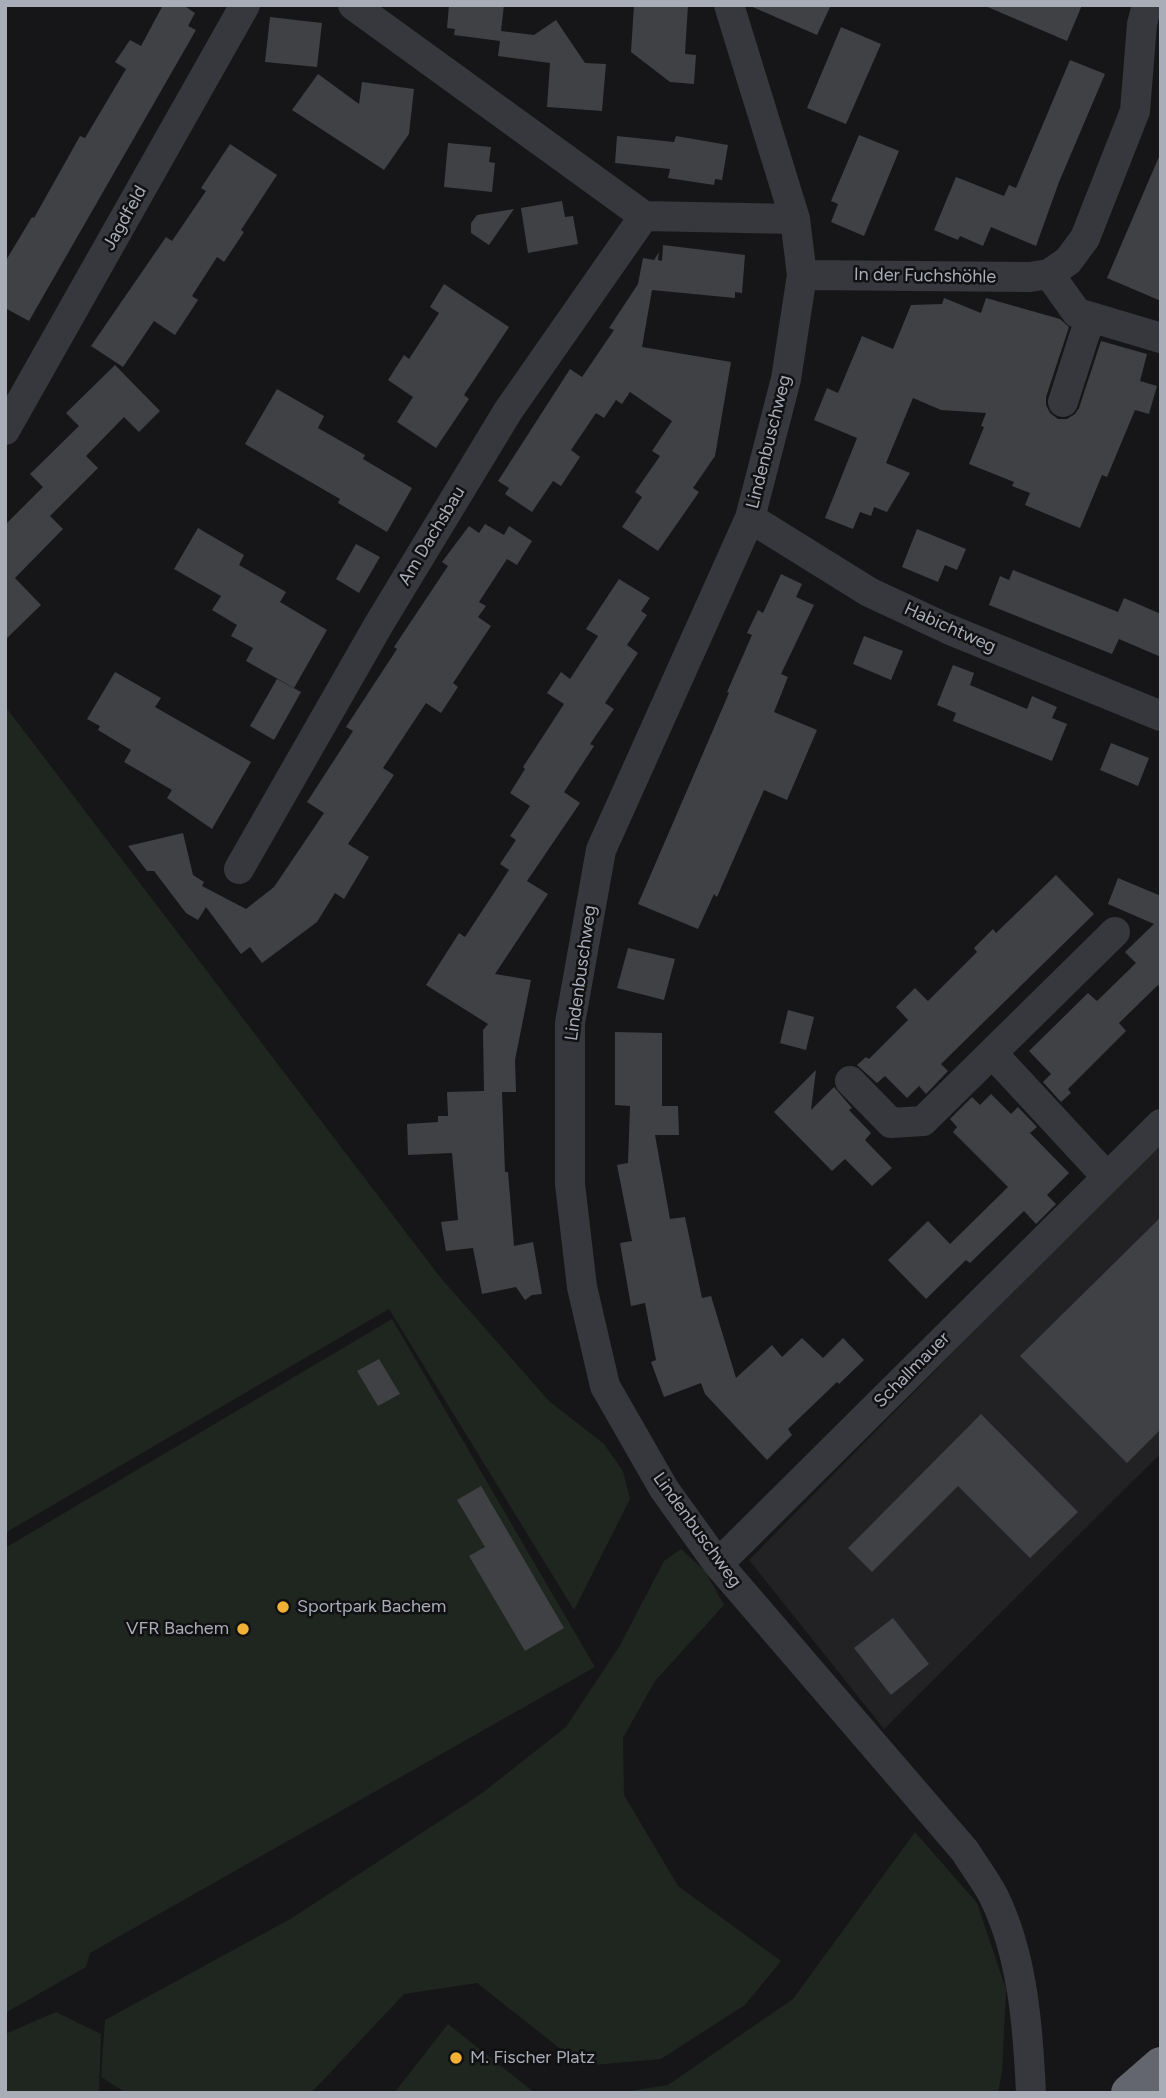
<!DOCTYPE html>
<html>
<head>
<meta charset="utf-8">
<style>
  body { margin:0 }
  #map { position:relative; width:1166px; height:2098px; overflow:hidden; background:#161618; font-family:Figtree,sans-serif }
  canvas { display:block }
  .frame { position:absolute; inset:0; border:7px solid #a8adb8; pointer-events:none }
</style>
</head>
<body>
<div id="map">
<canvas width="1166" height="2098"></canvas>
<div class="frame"></div>
</div>
<script>
const ctx = document.querySelector('canvas').getContext('2d');
ctx.lineJoin = 'round';
function fill(path, color) {
  ctx.fillStyle = color;
  ctx.fill(path, 'evenodd');
}
function strokePath(path, color, width, dash) {
  ctx.strokeStyle = color;
  ctx.lineWidth = width;
  ctx.lineCap = dash ? 'butt' : 'round';
  ctx.setLineDash(dash || []);
  ctx.stroke(path);
}
function write(font, color, halo, rows, align = 'center') {
  ctx.font = font + ' Figtree,sans-serif';
  ctx.lineWidth = 5;
  ctx.setLineDash([]);
  ctx.textBaseline = 'middle';
  ctx.strokeStyle = halo;
  ctx.fillStyle = color;
  for (const [text, x, y, turn = 0] of rows) {
    ctx.save();
    ctx.translate(x, y);
    ctx.rotate((+turn || 0) * Math.PI / 180);
    ctx.textAlign = isNaN(turn) ? turn : align;
    if (halo) ctx.strokeText(text, 0, 0);
    ctx.fillText(text, 0, 0);
    ctx.restore();
  }
}
const built = new Path2D(`
  M 1161,1141 L 1161,1453 L 884,1729 L 749,1560 Z`);
const green = new Path2D(`
  M 5,706 L 440,1277 L 549,1401 L 604,1444 L 623,1471 L 630,1499 L 574,1610 L 389,1309 L 5,1533 Z
  M 392,1319 L 595,1667 L 90,1953 L 86,1967 L 5,2013 L 5,1548 Z
  M 681,1549 L 705,1571 L 724,1605 L 655,1681 L 623,1738 L 624,1795 L 678,1886 L 781,1961 L 745,2005 L 661,2059 L 582,2066 L 477,1983 L 404,1994 L 311,2093 L 126,2093 L 101,2077 L 105,2020 L 292,1918 L 481,1794 L 566,1727 L 619,1647 L 664,1561 Z
  M 915,1832 L 977,1903 L 1006,1989 L 1002,2072 L 998,2093 L 617,2093 L 668,2085 L 793,1999 Z
  M 56,2012 L 101,2034 L 99,2093 L 5,2093 L 5,2034 Z
  M 448,2024 L 535,2093 L 394,2093 Z`);
const building = new Path2D(`
  M 163,5 L 183,5 L 195,13 L 188,26 L 196,30 L 29,321 L 5,308 L 5,262 L 32,217 L 34,218 L 80,136 L 85,138 L 126,69 L 115,62 L 130,40 L 141,46 Z
  M 449,5 L 504,5 L 501,31 L 534,35 L 556,20 L 585,63 L 606,64 L 602,111 L 547,107 L 550,63 L 498,56 L 500,41 L 454,35 L 455,29 L 447,28 Z
  M 634,5 L 688,5 L 685,54 L 696,55 L 694,84 L 670,82 L 631,52 Z
  M 748,5 L 831,5 L 817,35 Z
  M 983,5 L 1082,5 L 1067,41 Z
  M 270,17 L 322,23 L 317,67 L 265,62 Z
  M 841,27 L 881,44 L 846,124 L 807,108 Z
  M 1070,60 L 1105,74 L 1059,182 L 1036,246 L 991,227 L 983,246 L 960,236 L 958,240 L 934,230 L 956,177 L 1004,196 L 1009,185 L 1016,188 Z
  M 318,74 L 359,104 L 362,82 L 414,89 L 409,134 L 384,170 L 292,110 Z
  M 859,135 L 899,151 L 864,236 L 831,222 L 838,204 L 831,201 Z
  M 617,136 L 674,142 L 676,136 L 728,145 L 722,180 L 715,179 L 714,185 L 668,178 L 670,169 L 615,163 Z
  M 448,143 L 491,147 L 489,162 L 495,163 L 492,192 L 444,187 Z
  M 230,144 L 277,175 L 241,230 L 244,232 L 224,262 L 217,257 L 192,296 L 198,300 L 175,335 L 154,321 L 123,367 L 91,346 L 166,237 L 172,241 L 206,191 L 201,188 Z
  M 1161,152 L 1161,301 L 1107,278 Z
  M 562,201 L 565,217 L 573,216 L 578,244 L 528,253 L 521,208 Z
  M 514,209 L 489,245 L 471,233 L 471,223 L 477,215 Z
  M 663,245 L 745,255 L 742,293 L 735,292 L 735,298 L 652,290 L 642,347 L 731,362 L 715,456 L 693,488 L 699,492 L 658,551 L 622,527 L 642,497 L 635,492 L 660,456 L 652,451 L 672,421 L 630,392 L 622,404 L 616,400 L 604,418 L 596,413 L 571,450 L 580,457 L 561,486 L 553,481 L 532,512 L 505,494 L 509,488 L 498,481 L 570,369 L 582,377 L 614,330 L 609,328 L 638,284 L 643,258 L 654,260 L 659,252 L 658,260 L 662,261 Z
  M 444,284 L 509,327 L 464,395 L 469,399 L 436,448 L 397,422 L 413,397 L 388,380 L 404,355 L 409,359 L 439,313 L 430,307 Z
  M 944,298 L 981,313 L 986,298 L 1060,319 L 1069,327 L 1046,397 L 1046,405 L 1050,413 L 1058,419 L 1067,419 L 1075,414 L 1079,408 L 1101,341 L 1147,354 L 1140,381 L 1157,386 L 1149,414 L 1135,410 L 1107,477 L 1102,475 L 1080,528 L 1025,505 L 1030,493 L 1012,486 L 1014,482 L 969,464 L 984,427 L 981,426 L 986,413 L 941,410 L 913,398 L 886,463 L 910,473 L 887,512 L 874,507 L 871,516 L 860,512 L 853,529 L 825,518 L 857,438 L 814,420 L 827,388 L 838,393 L 862,336 L 893,349 L 911,305 L 942,304 Z
  M 115,365 L 160,411 L 139,432 L 124,417 L 86,456 L 98,468 L 50,516 L 63,529 L 15,578 L 41,605 L 5,640 L 5,525 L 43,487 L 30,474 L 79,426 L 66,413 Z
  M 277,389 L 324,416 L 318,428 L 365,455 L 363,459 L 412,488 L 387,532 L 338,503 L 340,499 L 245,444 Z
  M 485,524 L 504,535 L 509,526 L 532,541 L 517,565 L 507,559 L 479,602 L 486,606 L 478,617 L 491,626 L 453,683 L 458,687 L 441,713 L 426,703 L 383,768 L 394,775 L 348,844 L 369,857 L 344,899 L 335,893 L 317,922 L 262,963 L 250,947 L 241,954 L 206,907 L 198,920 L 186,913 L 154,871 L 147,871 L 128,846 L 183,833 L 193,875 L 204,882 L 202,886 L 246,909 L 274,887 L 324,813 L 307,802 L 353,731 L 346,727 L 397,649 L 394,647 L 448,566 L 442,562 L 469,526 L 479,533 Z
  M 198,528 L 244,555 L 239,565 L 286,592 L 280,602 L 327,630 L 294,688 L 246,661 L 253,648 L 231,636 L 237,625 L 212,610 L 221,596 L 174,569 Z
  M 917,529 L 966,549 L 957,570 L 945,565 L 938,582 L 902,567 Z
  M 356,544 L 380,557 L 359,593 L 336,579 Z
  M 1013,570 L 1118,612 L 1124,598 L 1161,614 L 1161,657 L 1119,639 L 1112,654 L 989,605 L 1000,576 L 1009,580 Z
  M 781,574 L 802,584 L 796,597 L 814,605 L 781,674 L 788,677 L 774,712 L 817,730 L 787,800 L 764,790 L 717,897 L 714,894 L 698,929 L 638,904 L 729,693 L 727,692 L 752,635 L 747,633 L 758,610 L 763,613 Z
  M 619,579 L 650,598 L 641,611 L 647,615 L 627,645 L 638,653 L 605,703 L 614,709 L 590,744 L 594,746 L 564,792 L 580,803 L 527,881 L 548,894 L 495,974 L 531,980 L 515,1060 L 516,1092 L 502,1092 L 505,1172 L 508,1172 L 514,1246 L 533,1242 L 542,1294 L 532,1295 L 525,1300 L 516,1287 L 482,1294 L 473,1248 L 446,1251 L 441,1222 L 458,1220 L 452,1153 L 408,1155 L 407,1124 L 438,1122 L 438,1116 L 448,1116 L 447,1092 L 484,1091 L 483,1030 L 488,1024 L 426,985 L 459,933 L 465,937 L 509,870 L 500,864 L 516,840 L 510,836 L 530,806 L 510,793 L 525,769 L 523,767 L 564,704 L 547,693 L 561,672 L 570,679 L 598,636 L 586,629 Z
  M 864,636 L 903,651 L 891,680 L 853,664 Z
  M 953,665 L 974,673 L 970,685 L 1027,709 L 1032,696 L 1057,707 L 1052,718 L 1067,724 L 1052,761 L 953,721 L 956,713 L 937,705 Z
  M 115,672 L 161,698 L 155,707 L 251,762 L 212,829 L 167,798 L 172,790 L 124,762 L 131,750 L 98,730 L 100,726 L 87,719 Z
  M 277,679 L 301,692 L 274,740 L 250,726 Z
  M 1111,743 L 1149,758 L 1138,786 L 1100,770 Z
  M 1056,875 L 1094,914 L 941,1064 L 948,1071 L 926,1094 L 919,1086 L 907,1098 L 885,1076 L 877,1083 L 857,1065 L 866,1057 L 869,1059 L 908,1020 L 896,1007 L 915,988 L 928,1001 L 977,952 L 974,948 L 993,929 L 996,933 Z
  M 1118,878 L 1161,896 L 1161,988 L 1158,985 L 1119,1023 L 1126,1031 L 1068,1089 L 1071,1093 L 1061,1102 L 1043,1082 L 1051,1074 L 1029,1051 L 1088,993 L 1097,1001 L 1136,963 L 1125,952 L 1154,924 L 1108,904 Z
  M 628,948 L 675,959 L 664,1000 L 617,988 Z
  M 788,1010 L 814,1017 L 806,1050 L 780,1043 Z
  M 615,1032 L 662,1033 L 662,1106 L 678,1106 L 679,1135 L 655,1135 L 670,1219 L 685,1217 L 702,1298 L 711,1296 L 736,1378 L 772,1345 L 782,1357 L 802,1338 L 823,1358 L 843,1338 L 864,1360 L 839,1384 L 837,1382 L 788,1429 L 792,1435 L 767,1460 L 705,1394 L 701,1383 L 664,1397 L 651,1362 L 656,1360 L 645,1303 L 631,1306 L 620,1243 L 632,1241 L 617,1165 L 628,1163 L 630,1106 L 615,1105 Z
  M 816,1070 L 811,1110 L 834,1087 L 852,1108 L 849,1110 L 871,1133 L 865,1140 L 892,1168 L 872,1186 L 845,1159 L 832,1171 L 774,1112 Z
  M 991,1094 L 1011,1114 L 1018,1107 L 1037,1127 L 1030,1133 L 1069,1173 L 1047,1195 L 1056,1204 L 1036,1224 L 1024,1211 L 970,1263 L 966,1260 L 926,1299 L 888,1260 L 928,1221 L 950,1244 L 1008,1187 L 953,1132 L 957,1127 L 950,1119 L 972,1097 L 980,1105 Z
  M 1161,1217 L 1161,1429 L 1127,1463 L 1020,1356 Z
  M 379,1359 L 400,1394 L 378,1406 L 357,1371 Z
  M 981,1414 L 1078,1512 L 1030,1558 L 958,1486 L 872,1572 L 848,1548 Z
  M 481,1486 L 564,1628 L 525,1651 L 469,1556 L 485,1547 L 457,1500 Z
  M 893,1618 L 929,1664 L 891,1695 L 854,1648 Z`);
const minor = new Path2D(`
  M 353,5 L 644,216 L 795,219
  M 729,5 L 795,219 L 802,275 L 786,379 L 750,518 L 601,850 L 570,1023 L 570,1184 L 582,1287 L 605,1386 L 664,1489 L 718,1564 L 965,1851 C 974,1866 986,1881 994,1897 C 1023,1956 1028,2028 1031,2093
  M 1049,274 L 1077,313 L 1161,338
  M 802,275 L 1030,277 L 1049,274 L 1068,261 L 1085,238 L 1135,111 L 1142,24 L 1147,5
  M 1063,402 L 1090,318
  M 5,430 L 245,5
  M 750,518 L 869,592 L 948,629 L 1161,716
  M 239,869 L 379,624 L 508,411 L 644,216
  M 993,1054 L 1107,1177
  M 850,1081 L 891,1123 L 923,1121 L 1115,932
  M 718,1564 L 1161,1124`);
const highway = new Path2D(`
  M 1130,2093 L 1161,2066`);
const markers = [
  [283,1607,7,"#f2b134"],
  [243,1629,7,"#f2b134"],
  [456,2058,7,"#f2b134"]
];
const streetNames = [
  ["Jagdfeld",125,218,-61],
  ["In der Fuchshöhle",925,276,1],
  ["Lindenbuschweg",769,442,-76],
  ["Am Dachsbau",432,536,-59],
  ["Habichtweg",950,628,24],
  ["Lindenbuschweg",581,973,-82],
  ["Schallmauer",912,1370,-45],
  ["Lindenbuschweg",697,1530,54]
];
const poiNames = [
  ["Sportpark Bachem",297,1607],
  ["VFR Bachem",229,1629,"right"],
  ["M. Fischer Platz",470,2058]
];
fill(built, '#222225');
fill(green, '#1e261f');
fill(building, '#404145');
strokePath(minor, '#37383d', 30);
strokePath(highway, '#63666e', 38);
for (const [x, y, r, color] of markers) {
  const dot = new Path2D();
  dot.arc(x, y, r, 0, 2 * Math.PI);
  ctx.fillStyle = color;
  ctx.fill(dot);
  strokePath(dot, '#111113', 2.5);
}
write('18px', '#a8adb8', '#111113', streetNames);
write('18px', '#a8adb8', '#111113', poiNames, 'left');
</script>
</body>
</html>
